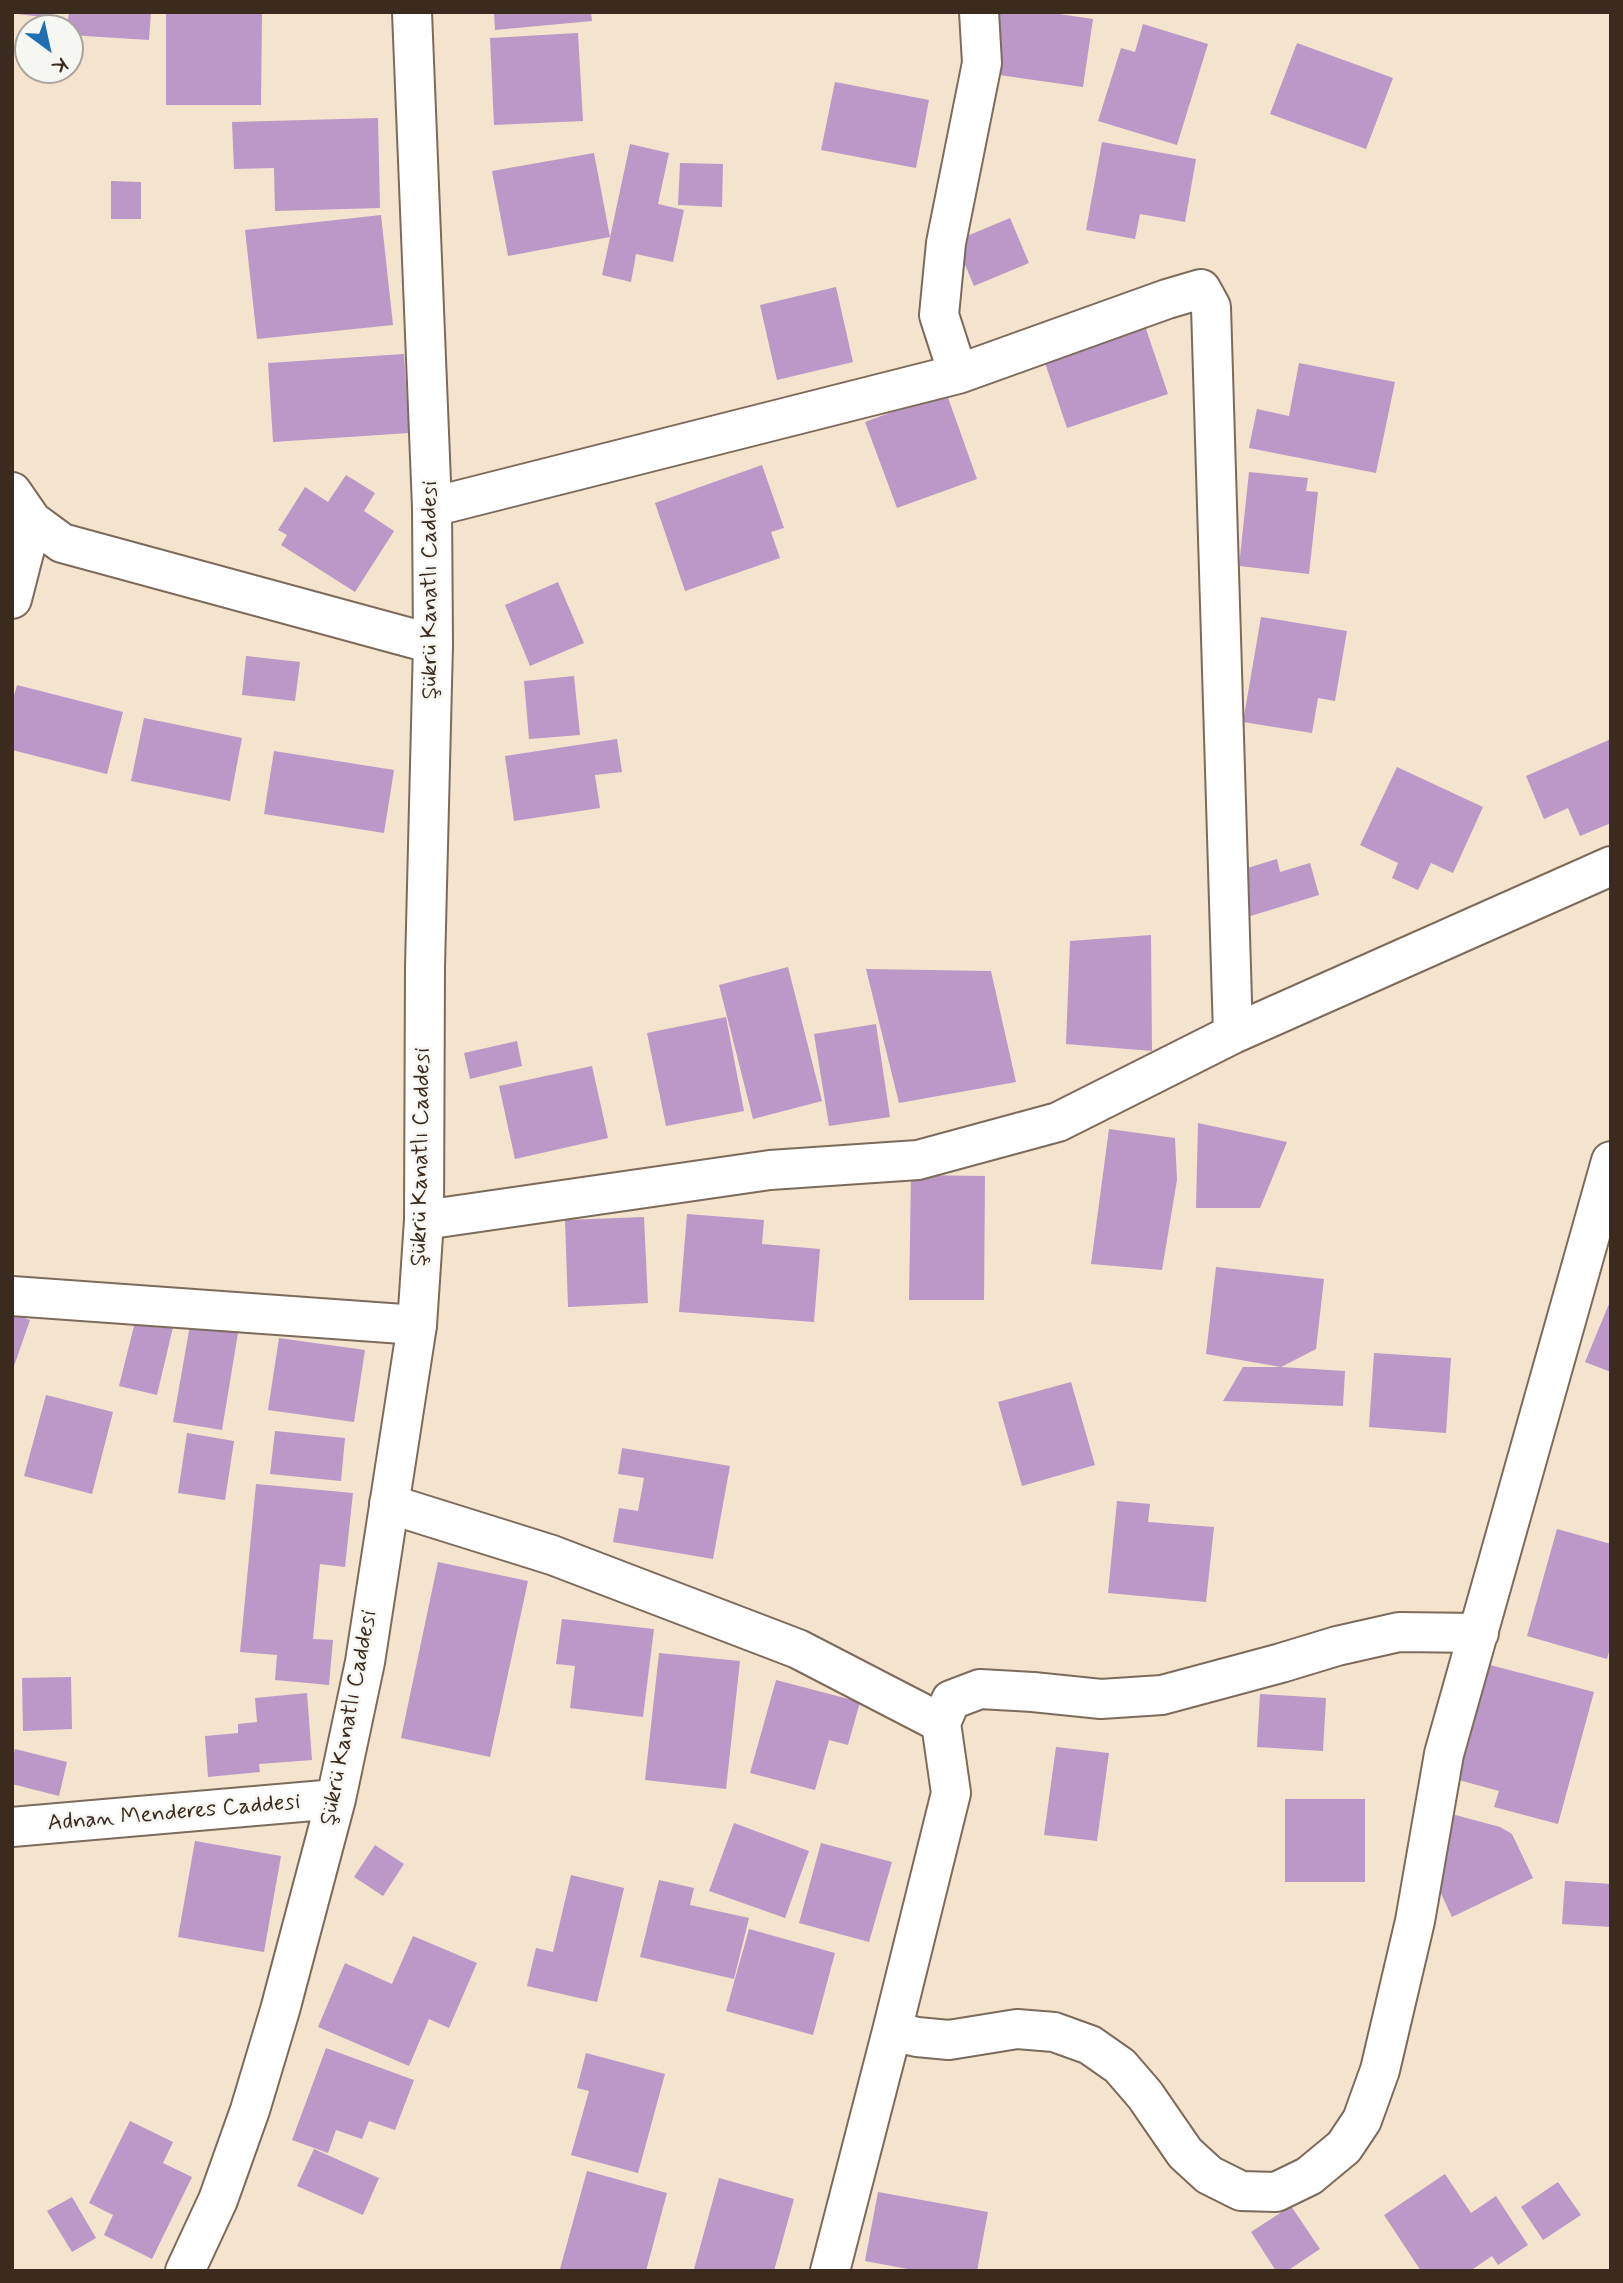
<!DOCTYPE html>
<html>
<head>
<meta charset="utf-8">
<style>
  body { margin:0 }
  #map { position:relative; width:1623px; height:2283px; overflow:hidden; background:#f4e3cd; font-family:Mynerve,sans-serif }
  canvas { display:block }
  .frame { position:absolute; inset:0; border:14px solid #3b2a1e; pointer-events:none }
  .north { position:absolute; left:14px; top:14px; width:70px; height:70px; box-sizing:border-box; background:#f6f6f2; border:2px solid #aba49d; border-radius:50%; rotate:147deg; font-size:19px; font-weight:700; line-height:28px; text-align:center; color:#3b2a1e }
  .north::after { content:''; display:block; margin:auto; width:24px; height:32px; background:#1f6fb2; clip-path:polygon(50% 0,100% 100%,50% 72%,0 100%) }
</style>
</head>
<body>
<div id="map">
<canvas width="1623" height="2283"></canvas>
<div class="frame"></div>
<div class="north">K</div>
</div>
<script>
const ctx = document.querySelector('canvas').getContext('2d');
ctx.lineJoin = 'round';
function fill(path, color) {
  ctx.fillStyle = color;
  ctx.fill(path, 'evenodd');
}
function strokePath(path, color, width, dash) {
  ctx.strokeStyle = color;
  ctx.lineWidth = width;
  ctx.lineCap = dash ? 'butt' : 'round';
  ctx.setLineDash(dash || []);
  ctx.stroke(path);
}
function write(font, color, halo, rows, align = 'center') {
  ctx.font = font + ' Mynerve,sans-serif';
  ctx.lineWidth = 5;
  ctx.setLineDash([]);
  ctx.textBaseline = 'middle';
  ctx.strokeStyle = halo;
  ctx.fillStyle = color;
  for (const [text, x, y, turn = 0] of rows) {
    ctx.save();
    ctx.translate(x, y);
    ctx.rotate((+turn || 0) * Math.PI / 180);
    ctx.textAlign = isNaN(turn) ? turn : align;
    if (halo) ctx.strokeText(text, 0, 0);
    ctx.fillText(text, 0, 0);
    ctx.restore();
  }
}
const building = new Path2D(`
  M 17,12 L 52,12 L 52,18 L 17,14 Z
  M 69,12 L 151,12 L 149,40 L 70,35 L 70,28 L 67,28 Z
  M 166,12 L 262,12 L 261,105 L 166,105 Z
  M 494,12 L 591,12 L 592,21 L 495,30 Z
  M 995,12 L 1046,12 L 1093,19 L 1083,87 L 985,73 Z
  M 1143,24 L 1208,44 L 1177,145 L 1098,121 L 1121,48 L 1135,52 Z
  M 578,33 L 583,121 L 494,125 L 490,38 Z
  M 1297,43 L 1393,78 L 1366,149 L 1270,114 Z
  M 835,82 L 929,100 L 916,168 L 821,150 Z
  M 378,118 L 380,208 L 275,211 L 274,168 L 234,169 L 232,122 Z
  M 1102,142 L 1196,159 L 1185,222 L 1140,214 L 1135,239 L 1086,230 Z
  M 630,144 L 669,153 L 658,204 L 684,210 L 673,262 L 636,254 L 631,282 L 602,275 Z
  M 594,153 L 610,237 L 508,256 L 492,171 Z
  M 680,163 L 723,164 L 722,207 L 678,205 Z
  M 111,181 L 141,182 L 141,219 L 111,219 Z
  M 381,215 L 393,325 L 257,339 L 245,230 Z
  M 1010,218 L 1029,263 L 974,286 L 955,241 Z
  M 836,287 L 853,362 L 777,380 L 760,305 Z
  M 1141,314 L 1168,394 L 1067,428 L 1040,348 Z
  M 404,354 L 409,433 L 273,442 L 268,363 Z
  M 1299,363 L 1395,382 L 1376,473 L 1249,448 L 1257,409 L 1289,416 Z
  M 946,392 L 977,479 L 897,508 L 865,422 Z
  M 762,465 L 784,528 L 771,532 L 780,558 L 685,591 L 655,503 Z
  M 1249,472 L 1308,478 L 1306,491 L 1318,492 L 1309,574 L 1239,566 Z
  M 346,475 L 375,493 L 364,511 L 394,531 L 355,592 L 281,545 L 287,535 L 278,530 L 305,487 L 328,502 Z
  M 558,582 L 584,643 L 530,666 L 505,605 Z
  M 1261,617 L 1347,631 L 1335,701 L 1318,698 L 1312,733 L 1243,722 Z
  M 246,656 L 300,662 L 295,701 L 242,695 Z
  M 574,676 L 580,735 L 529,739 L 524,681 Z
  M 17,685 L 123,712 L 107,774 L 12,750 L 12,703 Z
  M 144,718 L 242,738 L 230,801 L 131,781 Z
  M 617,739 L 622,772 L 595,775 L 600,808 L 514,821 L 505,756 Z
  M 1611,739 L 1611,823 L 1580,836 L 1568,808 L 1544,819 L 1526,776 Z
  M 274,751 L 394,770 L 384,833 L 264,814 Z
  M 1397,767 L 1483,807 L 1453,873 L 1431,863 L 1418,890 L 1392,878 L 1398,863 L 1360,845 Z
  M 1277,859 L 1280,872 L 1310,863 L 1319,895 L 1244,918 L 1231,873 Z
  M 1151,935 L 1152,1051 L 1066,1044 L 1070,941 Z
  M 788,967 L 822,1101 L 753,1119 L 719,985 Z
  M 866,969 L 991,971 L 1016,1082 L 899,1103 Z
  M 726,1017 L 744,1111 L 666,1126 L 647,1033 Z
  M 876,1024 L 890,1117 L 829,1126 L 814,1034 Z
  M 517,1041 L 522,1066 L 470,1079 L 464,1053 Z
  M 592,1066 L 608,1138 L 515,1159 L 499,1086 Z
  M 1198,1123 L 1287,1142 L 1260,1208 L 1196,1208 Z
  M 1109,1129 L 1175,1138 L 1177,1180 L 1162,1270 L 1091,1264 Z
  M 911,1175 L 985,1176 L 984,1300 L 909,1300 Z
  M 687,1214 L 764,1220 L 762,1244 L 820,1249 L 814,1322 L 679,1312 Z
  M 644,1217 L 648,1303 L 568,1307 L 565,1220 Z
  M 1216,1267 L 1324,1279 L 1316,1349 L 1281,1367 L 1345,1371 L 1343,1406 L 1223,1401 L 1243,1367 L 1281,1367 L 1206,1354 Z
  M 1611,1299 L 1611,1372 L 1585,1362 Z
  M 12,1314 L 30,1320 L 14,1366 L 12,1365 Z
  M 136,1318 L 173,1327 L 157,1395 L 119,1386 Z
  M 190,1325 L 238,1333 L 222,1430 L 173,1422 Z
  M 279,1338 L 365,1350 L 354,1422 L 268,1410 Z
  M 1374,1353 L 1451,1358 L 1446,1433 L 1369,1427 Z
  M 1071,1382 L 1095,1465 L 1022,1486 L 998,1402 Z
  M 46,1395 L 113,1412 L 92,1494 L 24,1476 Z
  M 275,1431 L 345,1438 L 341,1481 L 270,1474 Z
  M 187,1433 L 234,1441 L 225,1500 L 178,1493 Z
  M 622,1448 L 730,1466 L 713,1559 L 613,1542 L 619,1508 L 638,1511 L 644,1478 L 618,1474 Z
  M 256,1484 L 353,1493 L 345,1567 L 320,1564 L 313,1639 L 333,1640 L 329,1685 L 275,1680 L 277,1655 L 240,1652 Z
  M 1117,1501 L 1150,1504 L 1148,1522 L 1214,1527 L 1206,1602 L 1108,1593 Z
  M 1557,1529 L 1611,1544 L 1611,1644 L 1607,1659 L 1527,1636 Z
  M 438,1562 L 528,1581 L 490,1757 L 401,1738 Z
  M 562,1619 L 654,1629 L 643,1717 L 570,1708 L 575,1666 L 556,1664 Z
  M 659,1653 L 740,1661 L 726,1789 L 645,1780 Z
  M 1486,1664 L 1594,1692 L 1558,1824 L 1494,1807 L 1499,1791 L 1455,1779 Z
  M 71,1677 L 72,1729 L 23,1731 L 22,1678 Z
  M 776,1680 L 860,1702 L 848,1745 L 829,1740 L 815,1790 L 750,1773 Z
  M 307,1693 L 312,1760 L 259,1764 L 260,1772 L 208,1777 L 205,1736 L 238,1733 L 238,1724 L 257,1722 L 255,1698 Z
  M 1260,1694 L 1326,1698 L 1323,1751 L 1257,1747 Z
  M 1056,1747 L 1109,1753 L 1097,1841 L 1044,1835 Z
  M 15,1749 L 67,1762 L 59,1796 L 12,1784 L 12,1761 Z
  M 1285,1799 L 1365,1799 L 1365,1882 L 1285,1882 Z
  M 1448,1813 L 1500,1827 L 1512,1834 L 1533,1878 L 1452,1917 L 1431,1872 Z
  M 734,1823 L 809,1851 L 785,1918 L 709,1891 Z
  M 195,1841 L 281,1856 L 264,1952 L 178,1937 Z
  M 821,1843 L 892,1862 L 869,1942 L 799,1923 Z
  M 375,1845 L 404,1864 L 383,1896 L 354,1877 Z
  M 571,1875 L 624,1888 L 597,2002 L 527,1986 L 536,1948 L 553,1952 Z
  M 659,1880 L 694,1888 L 690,1905 L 749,1918 L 734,1979 L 640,1957 Z
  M 1565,1881 L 1611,1884 L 1611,1927 L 1562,1924 Z
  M 749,1929 L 835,1953 L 813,2035 L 726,2011 Z
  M 413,1936 L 477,1963 L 449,2028 L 429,2019 L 409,2066 L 318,2027 L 345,1963 L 392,1984 Z
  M 326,2048 L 414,2080 L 395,2130 L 369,2121 L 362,2139 L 336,2130 L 328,2153 L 292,2140 Z
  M 586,2053 L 665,2074 L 638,2173 L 571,2155 L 589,2091 L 577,2088 Z
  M 130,2121 L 173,2142 L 163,2163 L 192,2177 L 152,2259 L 104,2235 L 113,2215 L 89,2203 Z
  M 314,2149 L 379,2178 L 363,2215 L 297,2186 Z
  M 587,2171 L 667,2193 L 646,2271 L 568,2271 L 560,2269 Z
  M 1445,2174 L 1471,2213 L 1496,2196 L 1528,2245 L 1498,2265 L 1492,2256 L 1470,2271 L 1421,2271 L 1384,2215 Z
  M 719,2178 L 794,2199 L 774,2271 L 701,2271 L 694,2269 Z
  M 1558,2182 L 1581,2215 L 1543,2240 L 1521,2207 Z
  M 878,2192 L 988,2212 L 977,2271 L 918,2271 L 865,2261 Z
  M 72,2197 L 96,2238 L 72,2252 L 47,2211 Z
  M 1291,2206 L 1320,2249 L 1287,2271 L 1276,2271 L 1251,2232 Z`);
const minor = new Path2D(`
  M 958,374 L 939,315 L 946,243 L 982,63 L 979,12
  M 12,492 L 32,521 L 62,543 L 433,644
  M 432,507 L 958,374 L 1167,299 L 1201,289 L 1211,307 L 1233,1034
  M 12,599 L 32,521
  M 424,1220 L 770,1170 L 918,1160 L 1058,1122 L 1233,1034 L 1611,866
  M 12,1296 L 417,1325
  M 389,1504 L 552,1555 L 798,1649 L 941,1723
  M 892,2031 L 917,2037 L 949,2040 L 1017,2029 L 1054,2032 L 1090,2045 L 1120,2066 L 1145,2095 L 1185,2153 L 1209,2175 L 1241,2191 L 1276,2192 L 1309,2176 L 1344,2147 L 1362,2120 L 1380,2070 L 1415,1921 L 1444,1754 L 1611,1161
  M 830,2271 L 892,2031 L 951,1793 L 941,1723 L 951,1700 L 980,1689 L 1033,1692 L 1101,1699 L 1162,1695 L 1281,1663 L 1337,1646 L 1399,1632 L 1479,1633`);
const tertiary = new Path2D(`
  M 12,1827 L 336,1799
  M 185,2271 L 218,2200 L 250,2110 L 280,2010 L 336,1799 L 365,1662 L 417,1325 L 424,1220 L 425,967 L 433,644 L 432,507 L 412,12`);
const streetNames = [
  ["Şükrü Kanatlı Caddesi",431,590,-90],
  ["Şükrü Kanatlı Caddesi",422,1157,-89],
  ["Şükrü Kanatlı Caddesi",350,1718,-79],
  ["Adnan Menderes Caddesi",174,1814,-5]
];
fill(building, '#bb98c7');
strokePath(minor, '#7c6b5b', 42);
strokePath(tertiary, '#7c6b5b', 42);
strokePath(minor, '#fff', 38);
strokePath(tertiary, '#fff', 38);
write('23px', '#3b2a1e', '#f6f6f2', streetNames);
</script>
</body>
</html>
